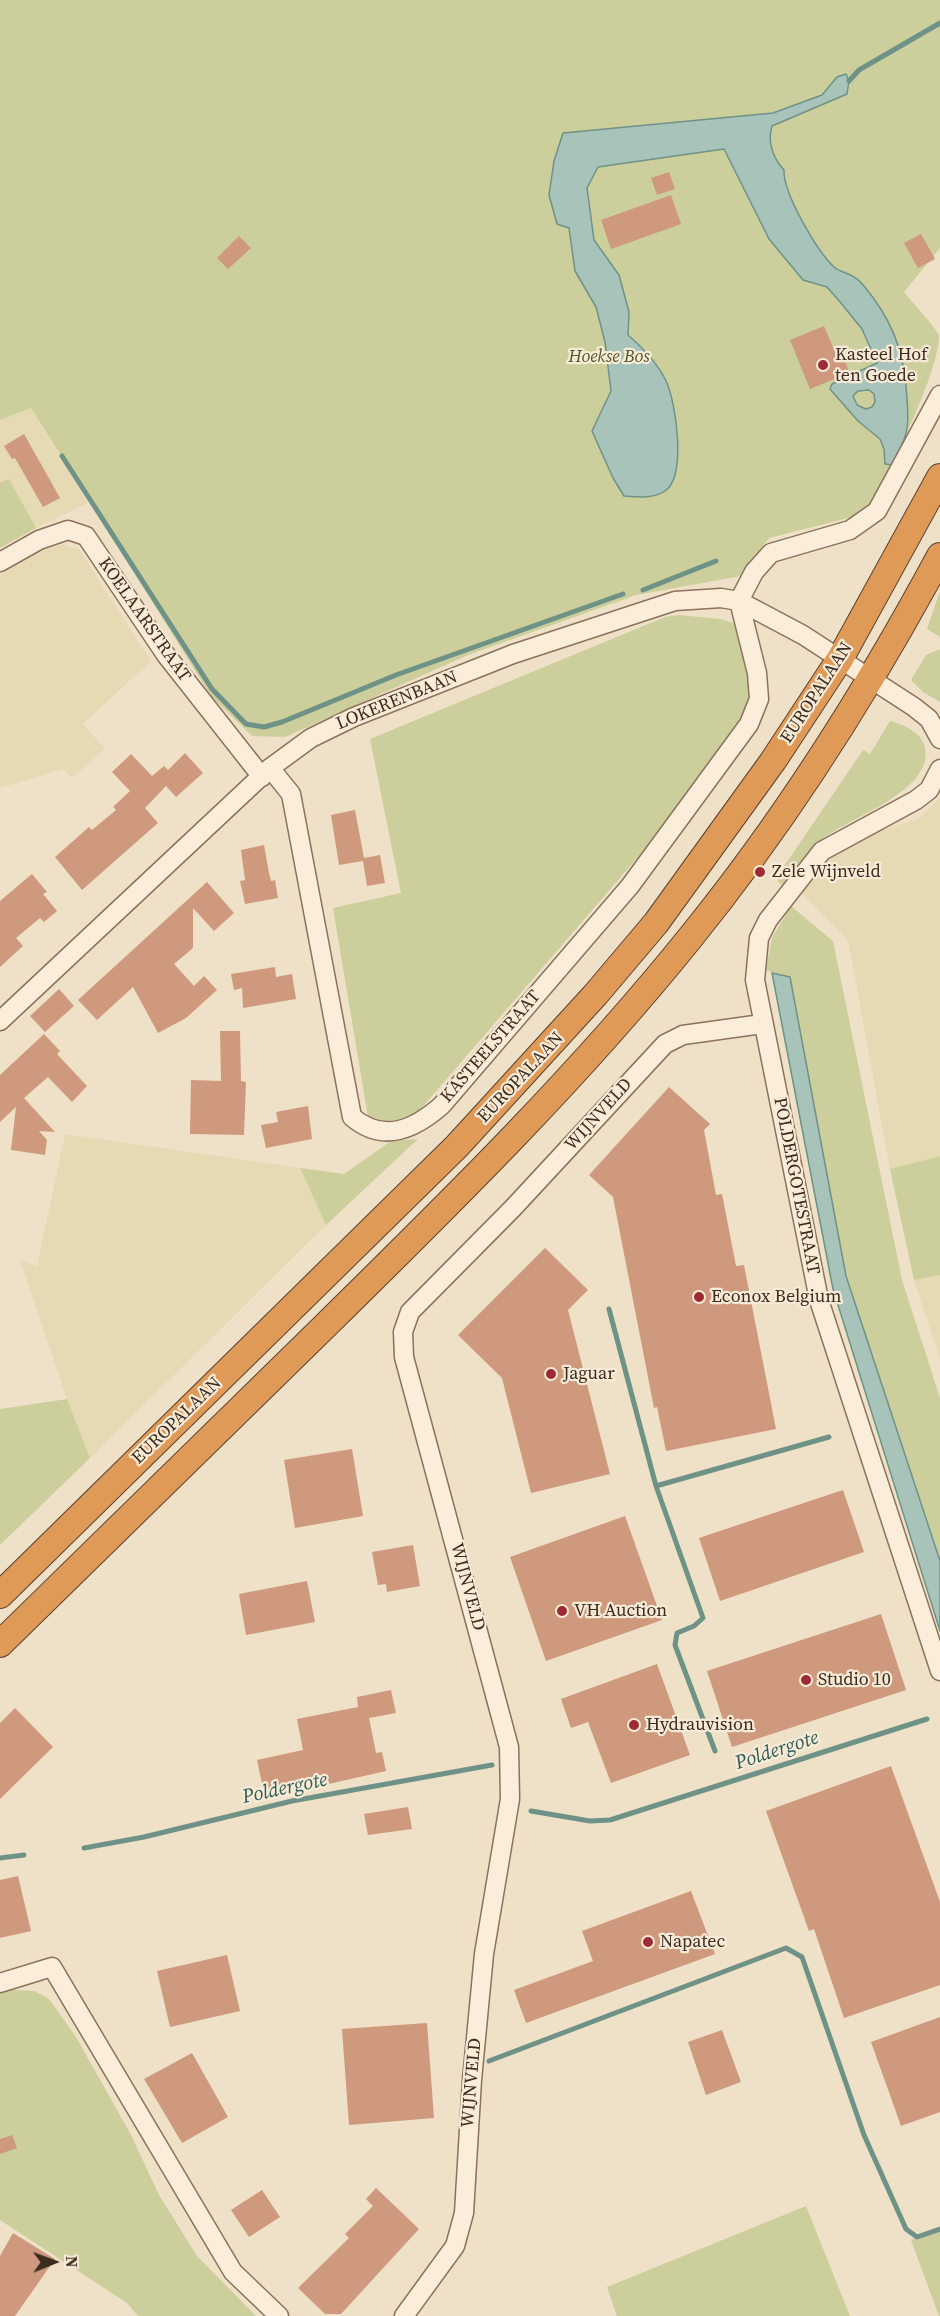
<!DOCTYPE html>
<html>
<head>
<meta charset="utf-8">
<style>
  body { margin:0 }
  #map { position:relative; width:940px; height:2316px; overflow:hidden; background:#efe1c7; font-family:"Source Serif 4",serif }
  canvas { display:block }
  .north { position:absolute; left:24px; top:2232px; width:60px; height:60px; -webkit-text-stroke:4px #f7ebd7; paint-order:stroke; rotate:89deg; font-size:16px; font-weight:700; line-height:24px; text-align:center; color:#3c2c20 }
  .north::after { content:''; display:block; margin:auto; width:21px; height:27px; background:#3c2c20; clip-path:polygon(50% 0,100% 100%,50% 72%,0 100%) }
</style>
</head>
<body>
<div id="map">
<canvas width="940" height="2316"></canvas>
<div class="north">N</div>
</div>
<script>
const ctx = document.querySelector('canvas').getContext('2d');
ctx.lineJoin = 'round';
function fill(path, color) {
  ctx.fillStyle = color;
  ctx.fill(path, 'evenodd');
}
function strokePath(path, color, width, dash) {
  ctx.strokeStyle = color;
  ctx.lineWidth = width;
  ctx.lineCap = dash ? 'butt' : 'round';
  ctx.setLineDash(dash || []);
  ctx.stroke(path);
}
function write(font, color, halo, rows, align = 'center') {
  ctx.font = font + ' "Source Serif 4",serif';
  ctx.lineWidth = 4.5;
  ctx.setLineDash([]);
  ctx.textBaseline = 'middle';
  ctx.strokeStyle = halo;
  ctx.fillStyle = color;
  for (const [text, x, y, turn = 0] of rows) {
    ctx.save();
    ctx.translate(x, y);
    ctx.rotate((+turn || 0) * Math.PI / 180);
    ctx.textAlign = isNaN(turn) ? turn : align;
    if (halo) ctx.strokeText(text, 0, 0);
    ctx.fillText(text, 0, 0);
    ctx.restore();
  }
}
const farmland = new Path2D(`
  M 31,408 L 88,503 L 36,528 L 9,479 L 0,483 L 0,420 Z
  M 62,544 L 79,549 L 151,661 L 83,724 L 105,749 L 72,778 L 64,769 L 0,788 L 0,575 L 41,551 Z
  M 940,797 L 940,1156 L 890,1169 L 848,940 L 802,893 L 837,852 L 874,833 L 920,818 Z
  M 65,1134 L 300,1168 L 326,1225 L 90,1458 L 67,1399 L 20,1260 L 37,1266 Z
  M 940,1275 L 940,1359 L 914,1280 Z`);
const green = new Path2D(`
  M 0,0 L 940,0 L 940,248 L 904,292 C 915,306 930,320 939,335 C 940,371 885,483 864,514 L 769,538 L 741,576 L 636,595 L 468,655 L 285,737 L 252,736 L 211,696 L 31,408 L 0,420 Z
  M 9,479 L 36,528 L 0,548 L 0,483 Z
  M 940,591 L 940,637 L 927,629 Z
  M 679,615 L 720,619 L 734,623 L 749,677 L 749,699 L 736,727 L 669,821 L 419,1111 C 400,1122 389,1123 368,1117 L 333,908 L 401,893 L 370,739 L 665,617 Z
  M 940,649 L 940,702 L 923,692 L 911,680 L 926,655 Z
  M 890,721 C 904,725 922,732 925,748 C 934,791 848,818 821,840 C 806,853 794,871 782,886 L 776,878 L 863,750 L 870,754 Z
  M 791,906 L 833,941 L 902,1280 L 940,1398 L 940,1561 L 846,1276 L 790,977 L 772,973 L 766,969 L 772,938 Z
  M 418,1139 L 326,1225 L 300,1168 L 344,1174 L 391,1141 Z
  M 940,1156 L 940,1275 L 914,1280 L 890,1169 Z
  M 67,1399 L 90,1458 L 0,1545 L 0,1409 Z
  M 0,1989 L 34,1991 L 49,1999 L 76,2037 L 131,2135 L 159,2195 L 197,2256 L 256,2316 L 138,2316 L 127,2303 L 0,2220 Z
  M 806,2206 L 850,2316 L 617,2316 L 607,2287 Z
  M 940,2229 L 940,2316 L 939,2316 L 911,2240 Z`);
const water = new Path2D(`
  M 846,74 L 849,81 L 847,94 L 772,126 C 767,142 773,158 784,170 C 783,193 817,251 834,267 C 842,274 853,272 864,286 C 889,316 903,347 906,386 C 909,424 911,429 893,465 L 885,464 L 884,449 L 880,439 L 858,421 L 830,389 L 832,384 L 877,363 L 862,329 L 841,303 L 827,287 L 803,280 L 769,239 L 724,149 L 598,167 L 587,188 L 594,240 L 619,275 L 629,312 L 628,335 C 643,348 657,362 666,381 C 676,402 687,476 665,491 C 653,499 637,497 624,496 L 613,478 L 592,431 L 611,391 L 605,342 L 596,307 L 575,271 L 569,228 L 557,224 L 549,195 L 554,161 L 563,133 L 773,113 L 822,95 L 837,77 ZM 869,390 L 874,394 L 875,402 L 872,407 L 866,409 L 857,405 L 853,396 L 858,391 Z
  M 772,973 L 790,977 L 846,1276 L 940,1561 L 940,1631 L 833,1289 Z`);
const stream = new Path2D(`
  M 849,81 L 859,70 L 940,23
  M 62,456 L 212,689 L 246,724 L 264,727 L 282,722 L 396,675 L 623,594
  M 643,590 L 716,561
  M 609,1309 L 656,1486 L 703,1618 L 694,1626 L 677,1633 L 675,1645 L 715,1751
  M 656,1486 L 829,1437
  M 531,1811 L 590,1821 L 610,1820 L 927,1719
  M 84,1848 L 144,1837 L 292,1801 L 492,1765
  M 0,1858 L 24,1855
  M 489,2061 L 786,1948 L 802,1957 L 864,2135 L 906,2229 L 917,2237 L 940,2229`);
const building = new Path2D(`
  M 669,172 L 675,189 L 657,195 L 651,178 Z
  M 671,195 L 681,224 L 611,249 L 601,220 Z
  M 921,234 L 935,259 L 918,268 L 904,243 Z
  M 239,236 L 251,248 L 228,269 L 217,258 Z
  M 824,326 L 837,357 L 843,354 L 849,373 L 810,389 L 790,340 Z
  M 24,434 L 60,498 L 43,507 L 15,458 L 12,459 L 4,446 Z
  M 185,753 L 203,773 L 176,797 L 166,786 L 145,808 L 158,823 L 82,890 L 55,857 L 89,827 L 92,830 L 116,810 L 113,807 L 130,791 L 112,772 L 131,754 L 152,776 L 164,766 L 168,770 Z
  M 355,810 L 364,858 L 380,855 L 385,883 L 367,886 L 363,861 L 339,865 L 331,815 Z
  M 264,845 L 269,873 L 271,881 L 275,880 L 278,898 L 245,904 L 240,881 L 245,880 L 241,850 Z
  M 32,874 L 47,892 L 43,894 L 57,911 L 44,922 L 40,918 L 16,938 L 23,946 L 0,967 L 0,901 Z
  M 207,882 L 234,913 L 214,931 L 193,908 L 193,948 L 174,964 L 194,986 L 204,976 L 217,990 L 186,1018 L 158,1033 L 133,987 L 97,1020 L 78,1000 Z
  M 275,967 L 276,977 L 292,974 L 296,999 L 243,1008 L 242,988 L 234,990 L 231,974 Z
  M 59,989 L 74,1006 L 45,1032 L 30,1016 Z
  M 220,1031 L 240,1031 L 241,1081 L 246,1082 L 244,1135 L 190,1134 L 191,1080 L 221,1081 Z
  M 44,1034 L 60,1051 L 57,1054 L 87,1086 L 72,1102 L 48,1077 L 24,1098 L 55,1132 L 39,1131 L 47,1140 L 45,1155 L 11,1150 L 16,1107 L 0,1122 L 0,1075 Z
  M 669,1087 L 710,1124 L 704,1130 L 716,1195 L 722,1194 L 736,1266 L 744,1265 L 776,1429 L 666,1451 L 657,1407 L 654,1408 L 613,1197 L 589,1175 Z
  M 308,1106 L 312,1139 L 266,1148 L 261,1125 L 278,1122 L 276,1112 Z
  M 545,1248 L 588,1290 L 568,1310 L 610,1474 L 531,1493 L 502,1378 L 458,1335 Z
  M 352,1449 L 363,1516 L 295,1528 L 284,1460 Z
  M 843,1490 L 864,1552 L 720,1601 L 699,1538 Z
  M 625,1516 L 662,1620 L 546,1661 L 510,1557 Z
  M 413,1545 L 420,1586 L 387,1592 L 386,1584 L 378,1585 L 372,1552 Z
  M 307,1581 L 315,1622 L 246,1635 L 239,1594 Z
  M 881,1614 L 906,1690 L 732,1747 L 707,1671 Z
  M 657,1664 L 690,1755 L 611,1783 L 588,1722 L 571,1728 L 561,1699 Z
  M 391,1690 L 396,1713 L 369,1718 L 376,1753 L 382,1752 L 386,1771 L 311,1788 L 310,1783 L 264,1793 L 257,1760 L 303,1750 L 297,1719 L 358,1707 L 357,1697 Z
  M 15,1708 L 53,1747 L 0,1799 L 0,1723 Z
  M 891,1766 L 940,1902 L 940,1985 L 844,2018 L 814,1929 L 809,1931 L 766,1811 Z
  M 408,1807 L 412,1829 L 368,1835 L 364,1814 Z
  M 18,1876 L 31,1931 L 0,1938 L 0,1880 Z
  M 691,1891 L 715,1954 L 526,2023 L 514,1990 L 593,1961 L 582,1931 Z
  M 227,1955 L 240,2011 L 170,2027 L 157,1971 Z
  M 940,2017 L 940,2112 L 901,2126 L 871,2042 Z
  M 427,2023 L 434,2118 L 349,2125 L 342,2029 Z
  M 722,2030 L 741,2082 L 706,2095 L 688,2042 Z
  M 192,2053 L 228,2117 L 182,2143 L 144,2079 Z
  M 12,2135 L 17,2148 L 0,2154 L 0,2139 Z
  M 376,2188 L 419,2229 L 341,2314 L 325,2314 L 298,2288 L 349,2238 L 345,2234 L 373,2206 L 366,2199 Z
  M 262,2190 L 280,2217 L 249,2237 L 231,2210 Z
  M 13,2233 L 55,2259 L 15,2316 L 0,2316 L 0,2256 Z`);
const minor = new Path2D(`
  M 0,562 L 39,540 L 68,530 L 86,536 L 166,655 L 262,777
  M 739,601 L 754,572 L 771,553 L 850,530 L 877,511 L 940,395
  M 270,768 L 291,794 L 352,1117 C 384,1144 415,1129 442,1105 L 630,886 L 749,724 L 759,699 L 757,673 L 739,601
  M 940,769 L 929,790 L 916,800 L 822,851 L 768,920 L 759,938 L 755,980 L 819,1300 L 940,1671
  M 0,1021 L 270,768 L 311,738 L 354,717 L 513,654 L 675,601 L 721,598 L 739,601 L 803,635 L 914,707 L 929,719 L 940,739
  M 0,1983 L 52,1967 L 233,2272 L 279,2316
  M 404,2316 L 455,2246 L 464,2213 L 472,2080 L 484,1954 L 510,1799 L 509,1747 L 404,1357 L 403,1332 L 410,1312 L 513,1208 L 665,1044 L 683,1035 L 762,1024`);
const highway = new Path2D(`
  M 0,1595 L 457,1146 L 596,994 L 656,923 L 773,761 L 840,659 L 940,477
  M 0,1644 C 109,1537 218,1430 327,1324 C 453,1200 579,1076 690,938 C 786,820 868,690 940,556`);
const markers = [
  [823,365,6,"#9c2b33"],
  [760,872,6,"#9c2b33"],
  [699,1297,6,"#9c2b33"],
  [551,1374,6,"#9c2b33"],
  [562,1611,6,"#9c2b33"],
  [806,1680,6,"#9c2b33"],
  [634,1725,6,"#9c2b33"],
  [648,1942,6,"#9c2b33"]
];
const poiNames = [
  ["Kasteel Hof",835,355],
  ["ten Goede",835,376],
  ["Zele Wijnveld",772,872],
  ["Econox Belgium",711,1297],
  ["Jaguar",563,1374],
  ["VH Auction",574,1611],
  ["Studio 10",818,1680],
  ["Hydrauvision",646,1725],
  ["Napatec",660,1942]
];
const parkNames = [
  ["Hoekse Bos",609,357]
];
const streetNames = [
  ["KOELAARSTRAAT",144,620,55],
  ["EUROPALAAN",817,693,-57],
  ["LOKERENBAAN",397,701,-22],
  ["KASTEELSTRAAT",491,1047,-49],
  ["EUROPALAAN",521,1078,-47],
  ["WIJNVELD",599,1115,-48],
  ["POLDERGOTESTRAAT",796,1186,79],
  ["EUROPALAAN",177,1421,-44],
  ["WIJNVELD",467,1587,75],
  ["WIJNVELD",472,2083,-85]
];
const waterNames = [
  ["Poldergote",777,1751,-18],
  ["Poldergote",285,1789,-12]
];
fill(farmland, '#e5dab4');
fill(green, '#ccce9b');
fill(water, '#a8c3ba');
strokePath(water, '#6f9287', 1.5);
strokePath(stream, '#6f9287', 5);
fill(building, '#ce997d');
strokePath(minor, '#8c725c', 21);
strokePath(highway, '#5a4130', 28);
strokePath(minor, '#faeedb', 18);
strokePath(highway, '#df9a58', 26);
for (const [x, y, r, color] of markers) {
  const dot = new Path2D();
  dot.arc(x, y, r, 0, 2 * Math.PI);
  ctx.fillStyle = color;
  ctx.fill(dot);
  strokePath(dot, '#f7ebd7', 2);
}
write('18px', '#3c2c20', '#f7ebd7', poiNames, 'left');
write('italic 18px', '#4f5926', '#f7ebd7', parkNames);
write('18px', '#3c2c20', '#f7ebd7', streetNames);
write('italic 20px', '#2f5c56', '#f7ebd7', waterNames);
</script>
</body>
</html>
